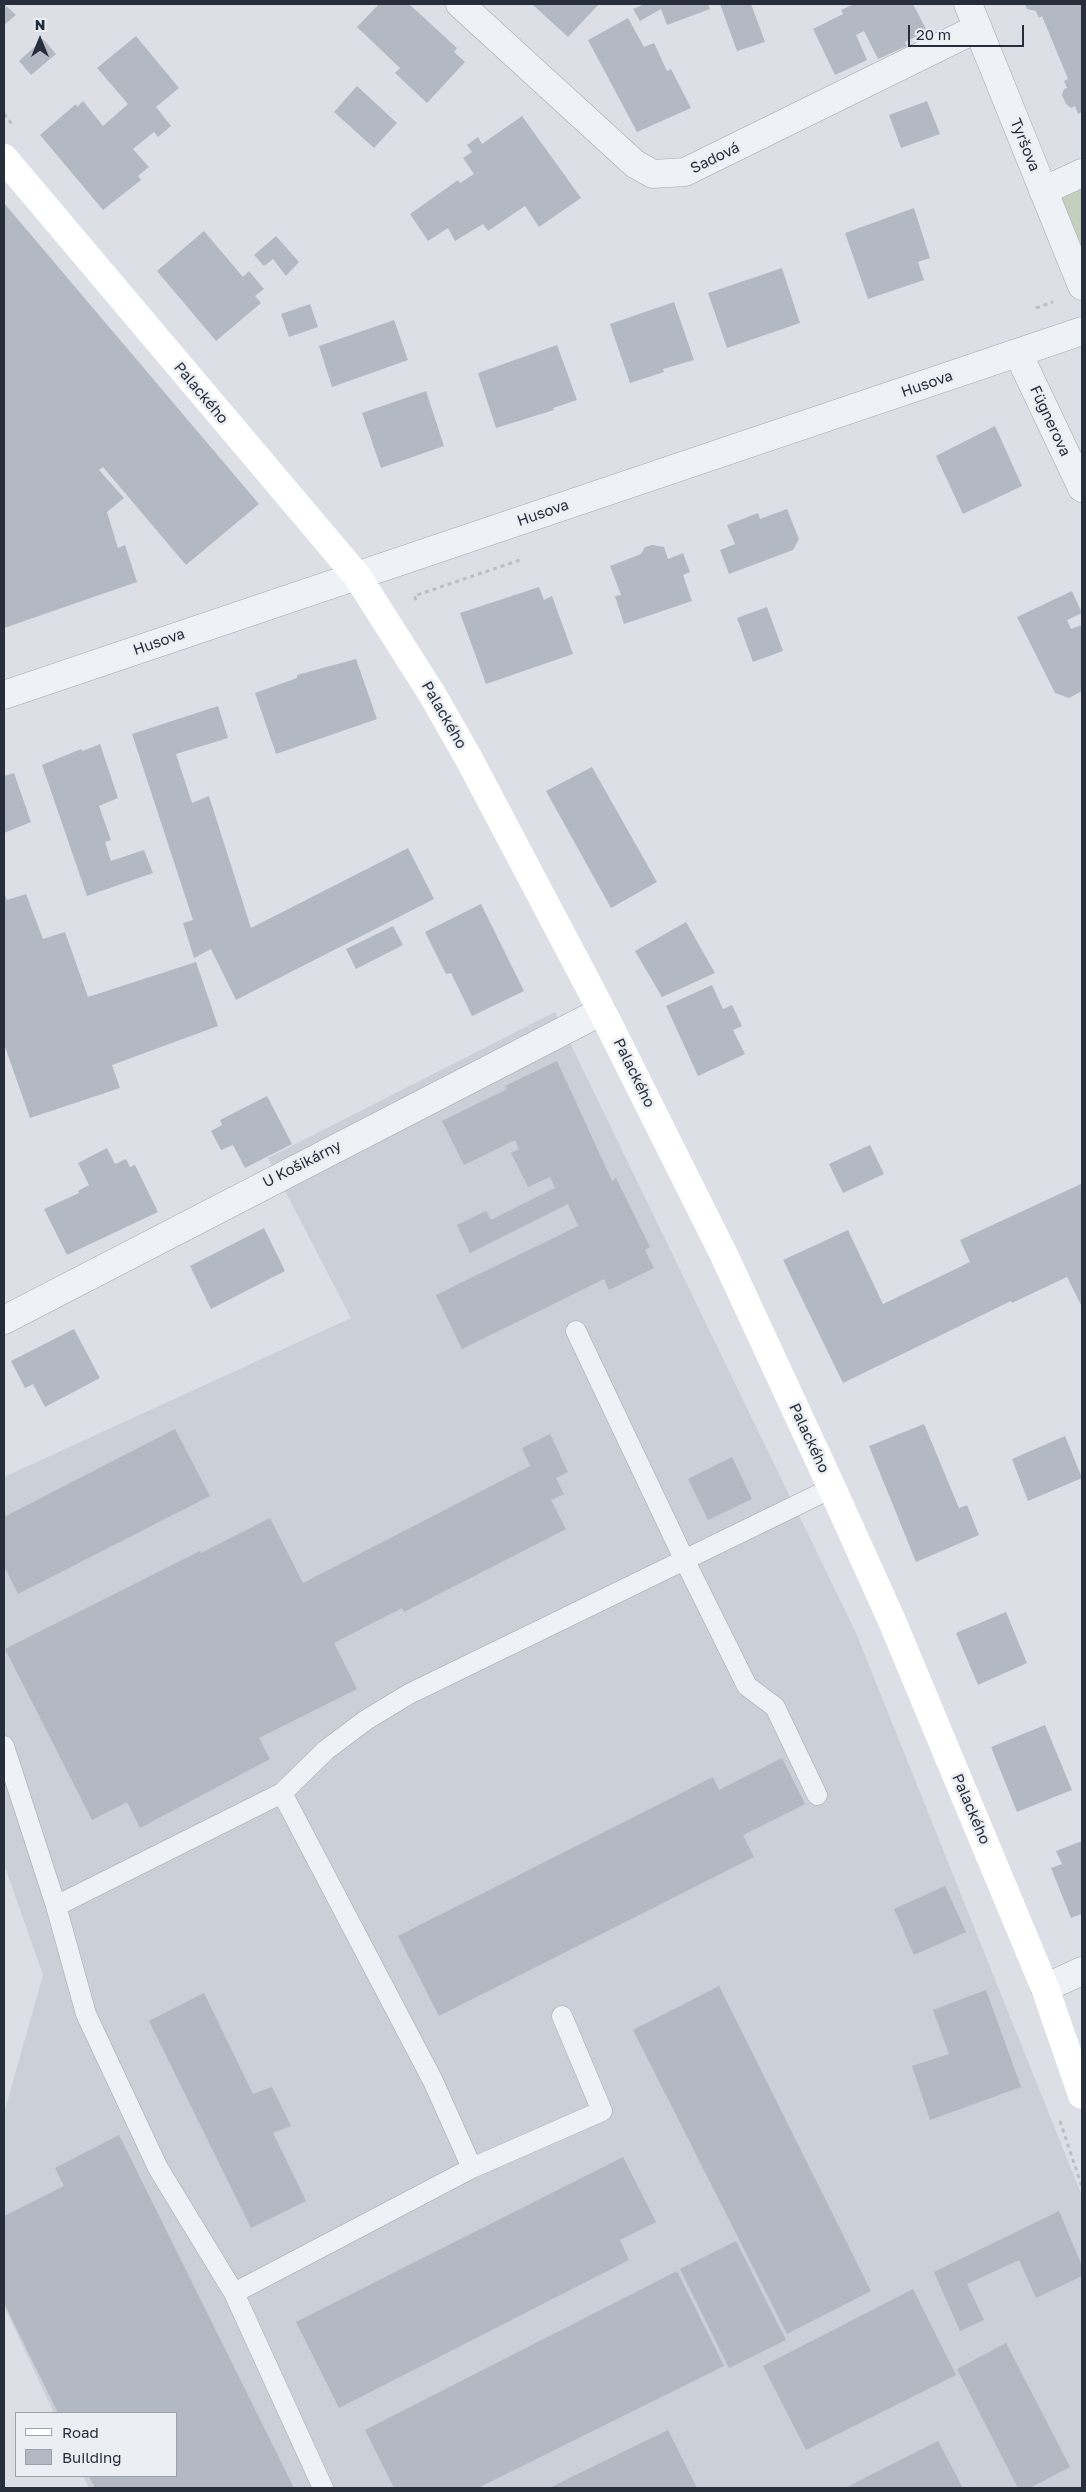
<!DOCTYPE html>
<html>
<head>
<meta charset="utf-8">
<style>
  body { margin:0 }
  #map { position:relative; width:1086px; height:2492px; overflow:hidden; background:#dce0e6; font-family:"Golos Text",sans-serif }
  canvas { display:block }
  .frame { position:absolute; inset:0; border:5px solid #262e3c; pointer-events:none }
  .legend { position:absolute; left:15px; top:2412px; width:162px; height:65px; box-sizing:border-box; background:#ebeff4; border:1px solid #9ca2aa; margin:0; padding:6px 9px; list-style:none; font-size:15px; color:#262e3c }
  .legend li { display:flex; align-items:center; gap:10px; height:25px }
  .legend b { width:25px; border:1px solid #9ca2aa }
  .north { position:absolute; left:15px; top:15px; width:50px; height:50px; -webkit-text-stroke:4px #ebeff4; paint-order:stroke; rotate:0deg; font-size:14px; font-weight:700; line-height:20px; text-align:center; color:#262e3c }
  .north::after { content:''; display:block; margin:auto; width:18px; height:22px; background:#262e3c; clip-path:polygon(50% 0,100% 100%,50% 72%,0 100%) }
  .scale { position:absolute; left:908px; top:25px; width:116px; height:22px; box-sizing:border-box; border:2px solid #262e3c; border-top:0; padding-left:6px; font-size:15px; line-height:18px; white-space:nowrap; color:#262e3c; -webkit-text-stroke:4px #ebeff4; paint-order:stroke }
</style>
</head>
<body>
<div id="map">
<canvas width="1086" height="2492"></canvas>
<div class="frame"></div>
<ul class="legend">
<li><b style="height:6px;background:#fff"></b>Road</li>
<li><b style="height:14px;background:#b3b9c3"></b>Building</li>
</ul>
<div class="north">N</div>
<div class="scale">20 m</div>
</div>
<script>
const ctx = document.querySelector('canvas').getContext('2d');
ctx.lineJoin = 'round';
function fill(path, color) {
  ctx.fillStyle = color;
  ctx.fill(path, 'evenodd');
}
function strokePath(path, color, width, dash) {
  ctx.strokeStyle = color;
  ctx.lineWidth = width;
  ctx.lineCap = dash ? 'butt' : 'round';
  ctx.setLineDash(dash || []);
  ctx.stroke(path);
}
function write(font, color, halo, rows, align = 'center') {
  ctx.font = font + ' "Golos Text",sans-serif';
  ctx.lineWidth = 5;
  ctx.setLineDash([]);
  ctx.textBaseline = 'middle';
  ctx.strokeStyle = halo;
  ctx.fillStyle = color;
  for (const [text, x, y, turn = 0] of rows) {
    ctx.save();
    ctx.translate(x, y);
    ctx.rotate((+turn || 0) * Math.PI / 180);
    ctx.textAlign = isNaN(turn) ? turn : align;
    if (halo) ctx.strokeText(text, 0, 0);
    ctx.fillText(text, 0, 0);
    ctx.restore();
  }
}
const built = new Path2D(`
  M 555,1012 L 856,1633 L 1082,2196 L 1082,2488 L 89,2488 L 83,2476 L 176,2476 L 176,2413 L 54,2413 L 4,2306 L 4,2113 L 43,1975 L 4,1864 L 4,1477 L 351,1318 L 268,1158 Z`);
const green = new Path2D(`
  M 1082,173 L 1082,286 L 1043,191 Z`);
const building = new Path2D(`
  M 4,4 L 16,15 L 4,25 Z
  M 379,4 L 409,4 L 457,48 L 454,52 L 465,62 L 427,103 L 395,73 L 400,68 L 357,27 Z
  M 532,4 L 599,4 L 568,37 Z
  M 645,4 L 708,4 L 710,9 L 667,25 L 661,9 L 640,21 L 633,9 Z
  M 720,4 L 751,4 L 765,42 L 737,51 Z
  M 854,4 L 913,4 L 927,31 L 905,42 L 907,46 L 878,59 L 864,31 L 856,35 L 867,60 L 835,75 L 813,29 L 843,14 L 841,10 Z
  M 1025,4 L 1082,4 L 1082,112 L 1078,114 L 1075,106 L 1071,108 L 1066,104 L 1062,95 L 1064,89 L 1067,88 L 1064,81 L 1068,79 L 1042,16 L 1039,18 L 1036,11 L 1027,9 Z
  M 628,18 L 644,47 L 654,43 L 667,71 L 671,69 L 691,108 L 637,132 L 588,40 Z
  M 136,36 L 179,88 L 156,107 L 171,126 L 158,137 L 154,132 L 133,149 L 149,167 L 138,176 L 141,180 L 103,210 L 40,135 L 76,104 L 77,107 L 83,101 L 103,126 L 128,104 L 97,68 Z
  M 43,39 L 56,54 L 31,75 L 19,61 Z
  M 357,86 L 397,123 L 374,148 L 334,112 Z
  M 927,101 L 940,134 L 901,148 L 889,115 Z
  M 522,116 L 581,198 L 539,227 L 525,206 L 488,231 L 483,224 L 455,241 L 448,228 L 428,241 L 410,214 L 458,180 L 460,183 L 474,174 L 463,158 L 472,152 L 467,145 L 478,137 L 482,144 Z
  M 4,203 L 259,504 L 186,565 L 103,467 L 99,470 L 124,498 L 107,512 L 118,548 L 125,545 L 137,582 L 4,628 Z
  M 914,208 L 930,258 L 918,262 L 924,280 L 868,299 L 845,233 Z
  M 204,231 L 243,277 L 249,271 L 264,289 L 255,296 L 261,303 L 216,341 L 157,271 Z
  M 276,236 L 299,262 L 286,276 L 273,259 L 264,266 L 254,255 Z
  M 782,268 L 800,323 L 727,348 L 708,293 Z
  M 674,302 L 694,360 L 663,369 L 664,372 L 630,383 L 610,324 Z
  M 310,304 L 318,327 L 289,337 L 281,314 Z
  M 394,320 L 408,360 L 332,387 L 319,346 Z
  M 557,345 L 577,400 L 553,408 L 554,410 L 496,428 L 478,373 Z
  M 426,391 L 444,446 L 381,468 L 362,413 Z
  M 995,426 L 1022,486 L 963,514 L 936,456 Z
  M 787,509 L 799,539 L 793,550 L 729,574 L 720,550 L 735,544 L 727,525 L 758,513 L 760,519 Z
  M 652,545 L 664,547 L 668,559 L 683,553 L 690,572 L 683,575 L 692,601 L 624,624 L 615,596 L 621,595 L 610,566 L 641,554 L 645,547 Z
  M 539,587 L 544,600 L 552,596 L 573,654 L 486,684 L 460,613 Z
  M 1072,591 L 1082,613 L 1067,620 L 1071,629 L 1082,625 L 1082,691 L 1069,698 L 1055,693 L 1017,617 Z
  M 767,607 L 783,651 L 753,662 L 737,618 Z
  M 356,659 L 377,719 L 276,754 L 255,693 L 297,678 L 297,675 Z
  M 218,706 L 228,738 L 176,754 L 192,803 L 209,796 L 251,928 L 408,848 L 434,899 L 236,1000 L 211,949 L 194,958 L 183,923 L 193,920 L 132,734 Z
  M 100,744 L 118,798 L 99,806 L 111,840 L 105,842 L 111,861 L 144,850 L 153,873 L 87,896 L 42,765 L 81,749 L 83,751 Z
  M 592,767 L 657,882 L 611,908 L 546,791 Z
  M 14,773 L 31,822 L 4,833 L 4,776 Z
  M 4,892 L 7,900 L 26,894 L 43,939 L 65,932 L 88,997 L 196,962 L 218,1026 L 112,1065 L 120,1088 L 30,1118 L 4,1044 Z
  M 481,904 L 524,991 L 472,1016 L 451,973 L 446,974 L 425,932 Z
  M 686,922 L 715,973 L 662,997 L 635,951 Z
  M 393,926 L 403,945 L 356,969 L 346,949 Z
  M 712,985 L 723,1009 L 732,1005 L 742,1026 L 733,1030 L 745,1054 L 698,1076 L 666,1006 Z
  M 557,1061 L 612,1181 L 616,1178 L 650,1247 L 645,1250 L 654,1268 L 609,1290 L 604,1279 L 462,1349 L 436,1295 L 578,1226 L 568,1204 L 470,1253 L 457,1225 L 486,1211 L 491,1220 L 555,1188 L 550,1177 L 528,1187 L 511,1153 L 519,1149 L 515,1140 L 464,1165 L 442,1121 L 507,1089 L 505,1086 Z
  M 267,1096 L 292,1144 L 245,1168 L 233,1145 L 221,1150 L 211,1131 L 222,1125 L 220,1120 Z
  M 870,1145 L 884,1174 L 843,1193 L 829,1164 Z
  M 107,1148 L 115,1164 L 126,1159 L 130,1167 L 135,1165 L 158,1212 L 67,1255 L 44,1209 L 79,1193 L 78,1191 L 89,1185 L 78,1163 Z
  M 1081,1184 L 1082,1307 L 1067,1277 L 1012,1303 L 1011,1301 L 843,1383 L 783,1260 L 848,1230 L 883,1304 L 970,1262 L 960,1240 Z
  M 264,1228 L 285,1271 L 211,1309 L 190,1266 Z
  M 74,1329 L 100,1378 L 45,1407 L 33,1384 L 25,1388 L 11,1361 Z
  M 924,1424 L 959,1508 L 967,1505 L 979,1535 L 916,1562 L 869,1446 Z
  M 175,1429 L 210,1496 L 18,1594 L 4,1566 L 4,1517 Z
  M 550,1434 L 568,1472 L 556,1478 L 564,1494 L 551,1500 L 566,1529 L 404,1612 L 402,1608 L 334,1643 L 357,1689 L 259,1738 L 270,1759 L 140,1828 L 127,1802 L 92,1820 L 5,1649 L 200,1551 L 201,1553 L 270,1518 L 303,1583 L 530,1466 L 522,1448 Z
  M 1065,1436 L 1082,1478 L 1028,1501 L 1012,1459 Z
  M 732,1457 L 752,1499 L 708,1520 L 688,1479 Z
  M 1006,1612 L 1027,1663 L 978,1685 L 956,1633 Z
  M 1045,1725 L 1072,1790 L 1017,1812 L 991,1747 Z
  M 782,1758 L 805,1804 L 743,1835 L 754,1857 L 439,2016 L 398,1936 L 713,1777 L 719,1790 Z
  M 1082,1841 L 1082,1914 L 1071,1918 L 1051,1868 L 1062,1864 L 1056,1851 Z
  M 945,1886 L 966,1932 L 914,1955 L 894,1909 Z
  M 719,1986 L 871,2291 L 787,2334 L 633,2030 Z
  M 986,1990 L 1021,2087 L 930,2120 L 912,2066 L 949,2054 L 933,2010 Z
  M 204,1993 L 253,2094 L 272,2087 L 291,2126 L 273,2133 L 306,2201 L 251,2228 L 149,2021 Z
  M 119,2135 L 294,2488 L 95,2488 L 89,2476 L 176,2476 L 176,2413 L 58,2413 L 4,2303 L 4,2216 L 64,2186 L 55,2168 Z
  M 623,2157 L 656,2222 L 620,2240 L 629,2260 L 339,2408 L 296,2322 Z
  M 1059,2211 L 1082,2266 L 1082,2276 L 1036,2298 L 1019,2260 L 967,2284 L 984,2320 L 960,2331 L 934,2272 Z
  M 736,2241 L 786,2340 L 729,2368 L 680,2269 Z
  M 677,2271 L 724,2366 L 478,2488 L 394,2488 L 365,2430 Z
  M 913,2289 L 956,2375 L 806,2450 L 763,2366 Z
  M 1006,2343 L 1070,2467 L 1030,2488 L 1018,2488 L 957,2369 Z
  M 668,2430 L 697,2488 L 549,2488 Z
  M 938,2441 L 963,2488 L 845,2488 Z`);
const path = new Path2D(`
  M 4,114 L 12,124
  M 1036,308 L 1053,302
  M 416,600 L 414,596 L 520,560
  M 1060,2121 L 1082,2187`);
const lane = new Path2D(`
  M 576,1331 L 685,1561 L 747,1686 L 775,1707 L 817,1795
  M 4,1746 L 56,1906
  M 282,1793 L 433,2081 L 472,2168
  M 562,2016 L 602,2111 L 472,2168 L 234,2293 L 158,2168 L 86,2014 L 56,1906 L 282,1793 L 326,1750 L 366,1720 L 409,1694 L 832,1488
  M 234,2293 L 323,2488`);
const street = new Path2D(`
  M 460,4 L 635,164 L 653,174 L 685,172 L 978,28
  M 968,4 L 1082,286
  M 1043,191 L 1082,173
  M 1018,353 L 1082,488
  M 4,695 L 1082,331
  M 4,1320 L 602,1011
  M 1045,1988 L 1082,1971`);
const secondary = new Path2D(`
  M 4,158 L 357,576 L 432,694 L 469,759 L 602,1011 L 724,1255 L 832,1488 L 892,1621 L 1045,1988 L 1082,2095`);
const streetNames = [
  ["Tyršova",1025,145,68],
  ["Sadová",715,158,-26],
  ["Husova",927,384,-19],
  ["Palackého",201,393,50],
  ["Fügnerova",1050,421,65],
  ["Husova",543,513,-19],
  ["Husova",159,642,-19],
  ["Palackého",444,715,60],
  ["Palackého",634,1073,64],
  ["U Košikárny",302,1164,-27],
  ["Palackého",809,1438,65],
  ["Palackého",971,1809,67]
];
fill(built, '#cacfd8');
fill(green, '#c2d0bd');
fill(building, '#b3b9c3');
strokePath(lane, '#a2a7b0', 21);
strokePath(street, '#a2a7b0', 29);
strokePath(path, '#babec5', 3, [4, 4]);
strokePath(lane, '#eef1f5', 20);
strokePath(street, '#eef1f5', 28);
strokePath(secondary, '#fff', 28);
write('15px', '#262e3c', '#ebeff4', streetNames);
</script>
</body>
</html>
